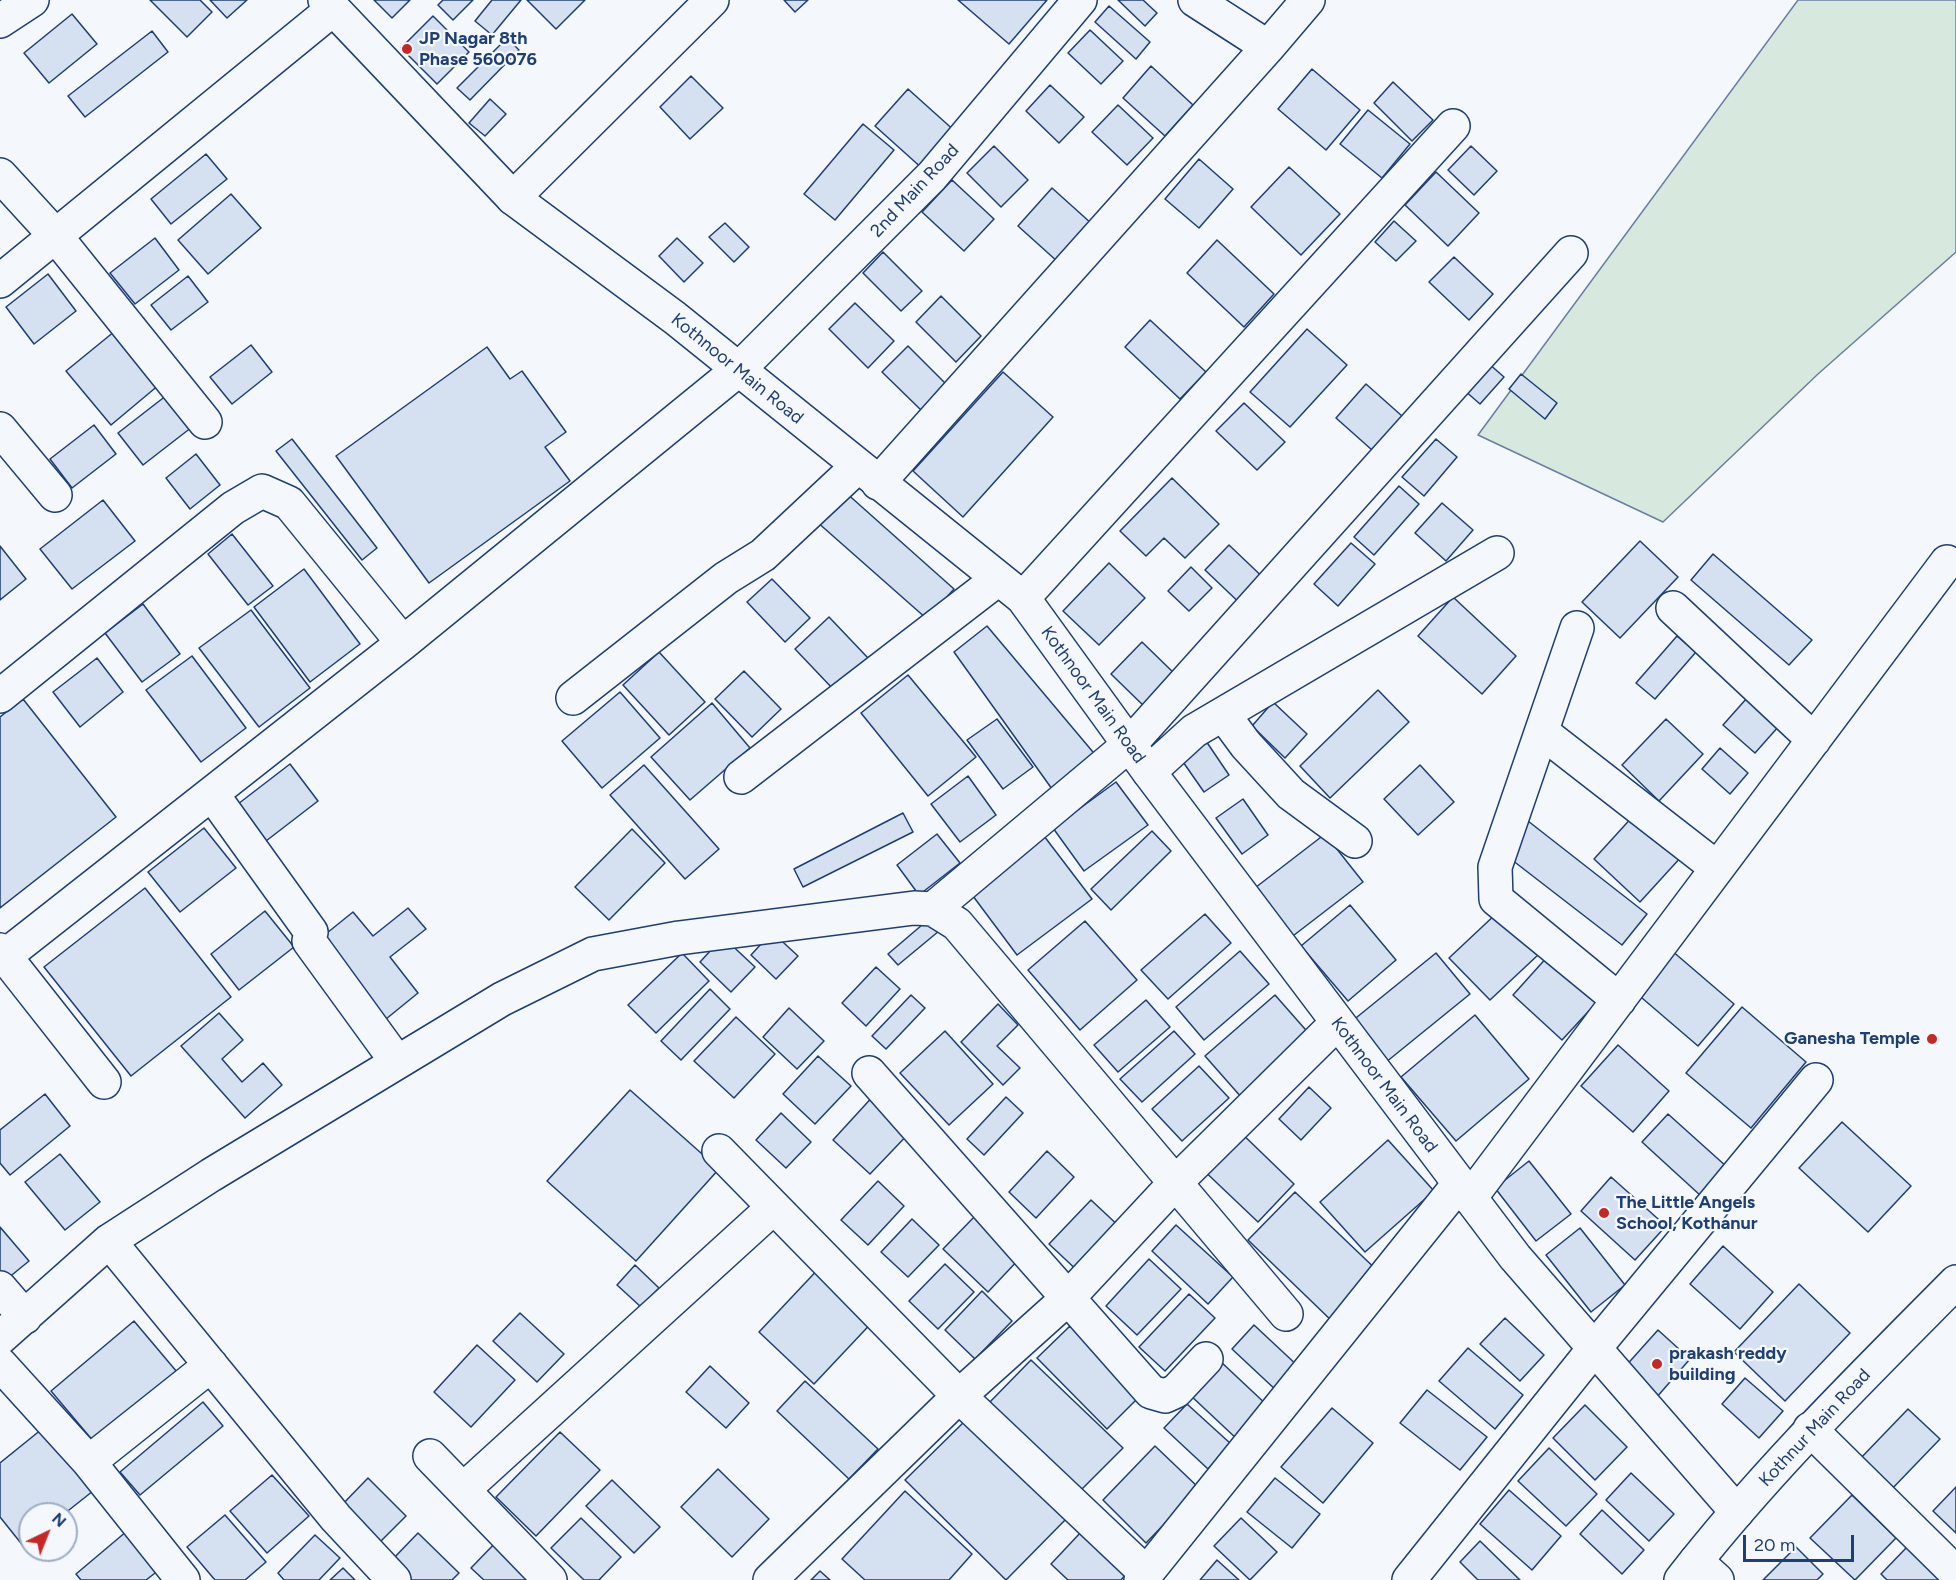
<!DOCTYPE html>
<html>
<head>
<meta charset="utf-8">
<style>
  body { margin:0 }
  #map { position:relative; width:1956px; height:1580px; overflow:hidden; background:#f4f7fb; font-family:Figtree,sans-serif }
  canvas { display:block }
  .north { position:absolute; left:18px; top:1502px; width:60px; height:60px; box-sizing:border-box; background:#f4f7fb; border:2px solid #9eadc5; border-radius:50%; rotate:43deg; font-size:16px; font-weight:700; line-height:24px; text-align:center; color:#1d3f73 }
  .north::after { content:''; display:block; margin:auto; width:21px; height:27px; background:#c62828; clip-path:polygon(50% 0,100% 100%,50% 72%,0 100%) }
  .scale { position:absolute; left:1743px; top:1535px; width:111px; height:27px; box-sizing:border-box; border:3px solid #1d3f73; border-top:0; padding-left:8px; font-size:18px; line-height:21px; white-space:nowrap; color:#1d3f73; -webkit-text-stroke:4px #f4f7fb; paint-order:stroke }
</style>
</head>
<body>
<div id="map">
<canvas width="1956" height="1580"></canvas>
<div class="north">N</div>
<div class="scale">20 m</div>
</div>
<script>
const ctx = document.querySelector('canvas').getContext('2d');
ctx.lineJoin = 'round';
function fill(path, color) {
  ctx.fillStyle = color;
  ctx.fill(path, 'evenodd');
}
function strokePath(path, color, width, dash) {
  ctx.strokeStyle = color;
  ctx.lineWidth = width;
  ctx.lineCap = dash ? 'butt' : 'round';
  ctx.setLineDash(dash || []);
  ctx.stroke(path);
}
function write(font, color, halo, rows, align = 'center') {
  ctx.font = font + ' Figtree,sans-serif';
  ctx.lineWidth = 4.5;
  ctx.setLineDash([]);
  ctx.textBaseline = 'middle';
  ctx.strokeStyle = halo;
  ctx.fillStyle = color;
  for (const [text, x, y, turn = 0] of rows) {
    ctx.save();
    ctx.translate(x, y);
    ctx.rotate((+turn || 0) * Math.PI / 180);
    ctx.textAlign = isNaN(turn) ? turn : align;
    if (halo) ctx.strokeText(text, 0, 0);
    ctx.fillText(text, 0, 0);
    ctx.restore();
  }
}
const green = new Path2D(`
  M 1798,0 L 1956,0 L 1956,252 L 1818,374 L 1663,522 L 1478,435 Z`);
const building = new Path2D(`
  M 150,0 L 200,0 L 212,12 L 187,37 Z
  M 210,0 L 247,0 L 227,18 Z
  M 374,0 L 410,0 L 392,18 Z
  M 443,0 L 473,0 L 453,20 L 438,5 Z
  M 492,0 L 521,0 L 492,35 L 475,21 Z
  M 527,0 L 585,0 L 556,29 Z
  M 784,0 L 808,0 L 795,12 Z
  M 958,0 L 1047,0 L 1009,44 Z
  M 1118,0 L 1143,0 L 1157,13 L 1145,26 Z
  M 1109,6 L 1150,42 L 1136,59 L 1095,22 Z
  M 72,14 L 97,44 L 49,83 L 24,53 Z
  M 433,16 L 469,52 L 437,84 L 401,48 Z
  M 1090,30 L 1123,61 L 1101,84 L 1068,53 Z
  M 152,31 L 168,52 L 85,117 L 68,96 Z
  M 507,38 L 519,50 L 470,100 L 457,88 Z
  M 1151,66 L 1193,105 L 1165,136 L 1123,98 Z
  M 1312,69 L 1360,110 L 1326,150 L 1278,109 Z
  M 691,76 L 723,108 L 690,139 L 660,107 Z
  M 1393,82 L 1433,120 L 1412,141 L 1374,103 Z
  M 1050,85 L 1084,117 L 1059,143 L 1026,111 Z
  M 908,89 L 957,133 L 924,170 L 875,126 Z
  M 490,99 L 506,114 L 485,136 L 469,123 Z
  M 1118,105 L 1153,138 L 1127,165 L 1092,132 Z
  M 1368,110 L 1410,144 L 1382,178 L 1340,144 Z
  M 863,124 L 894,150 L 835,220 L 804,194 Z
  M 994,146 L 1028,180 L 1001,207 L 967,173 Z
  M 1471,146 L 1497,171 L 1474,195 L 1448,170 Z
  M 206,154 L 227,179 L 171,224 L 151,199 Z
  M 1199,159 L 1233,189 L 1199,228 L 1165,199 Z
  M 1289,167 L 1340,214 L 1301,255 L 1251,207 Z
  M 1436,172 L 1479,213 L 1448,246 L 1405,205 Z
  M 952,180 L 994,219 L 964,251 L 922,212 Z
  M 1052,188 L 1092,224 L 1058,262 L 1018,226 Z
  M 231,194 L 261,228 L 208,274 L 178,240 Z
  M 1394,221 L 1416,241 L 1396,261 L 1375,242 Z
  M 725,223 L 749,247 L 734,262 L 709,237 Z
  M 155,238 L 179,270 L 135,304 L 110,273 Z
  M 677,238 L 703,263 L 684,282 L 659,256 Z
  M 1217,240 L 1274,294 L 1244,327 L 1187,273 Z
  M 883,252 L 922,291 L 901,311 L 863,273 Z
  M 1454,257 L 1493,294 L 1469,320 L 1429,282 Z
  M 48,274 L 76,311 L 34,344 L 6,307 Z
  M 188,276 L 208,302 L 171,330 L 151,305 Z
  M 941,296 L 981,336 L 956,362 L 916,322 Z
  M 855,303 L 894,341 L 868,368 L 829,329 Z
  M 1150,320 L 1206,372 L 1180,399 L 1125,347 Z
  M 1307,329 L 1347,365 L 1290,427 L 1250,392 Z
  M 115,331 L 160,384 L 111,425 L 66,371 Z
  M 251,345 L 272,372 L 232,404 L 210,377 Z
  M 908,346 L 947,385 L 922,411 L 882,372 Z
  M 487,347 L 510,379 L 522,371 L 566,432 L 545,447 L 570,481 L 429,583 L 336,456 Z
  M 1488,363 L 1504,377 L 1480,404 L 1464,390 Z
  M 1003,372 L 1053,417 L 963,517 L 913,471 Z
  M 1521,374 L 1557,403 L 1545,419 L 1509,389 Z
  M 1366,384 L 1411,424 L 1381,458 L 1336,418 Z
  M 167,395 L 192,427 L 143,465 L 118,433 Z
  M 1244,403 L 1285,442 L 1257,470 L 1216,431 Z
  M 94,425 L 116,454 L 72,488 L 50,459 Z
  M 292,439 L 377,548 L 362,560 L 276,451 Z
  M 1436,439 L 1457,457 L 1424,496 L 1402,477 Z
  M 196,454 L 220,485 L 190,509 L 166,478 Z
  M 1172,478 L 1219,524 L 1185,558 L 1164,538 L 1146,556 L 1120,531 Z
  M 1399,486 L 1419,504 L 1374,555 L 1354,537 Z
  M 844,491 L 954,589 L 927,619 L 816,521 Z
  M 103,500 L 135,541 L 72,589 L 40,549 Z
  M 1442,503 L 1473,530 L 1446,561 L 1415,533 Z
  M 232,534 L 273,586 L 248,605 L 208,554 Z
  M 1640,541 L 1678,577 L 1620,638 L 1582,602 Z
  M 1351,543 L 1375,564 L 1338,606 L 1314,584 Z
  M 1229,545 L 1271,585 L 1247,610 L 1205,570 Z
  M 0,546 L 26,579 L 0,600 Z
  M 1713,554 L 1812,640 L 1789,665 L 1691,580 Z
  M 1109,563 L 1145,598 L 1099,645 L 1063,611 Z
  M 1191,567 L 1212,588 L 1189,611 L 1168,591 Z
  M 304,569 L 360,644 L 310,682 L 254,607 Z
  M 772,579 L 810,618 L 785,642 L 747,602 Z
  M 1453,597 L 1516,656 L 1482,694 L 1418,636 Z
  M 143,604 L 180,654 L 142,682 L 105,633 Z
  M 251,610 L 310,688 L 259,727 L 199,648 Z
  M 829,617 L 868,658 L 834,690 L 795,649 Z
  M 987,626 L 1098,758 L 1052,789 L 954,652 Z
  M 1677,636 L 1696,652 L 1655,699 L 1636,683 Z
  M 1142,642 L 1178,677 L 1148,710 L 1111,674 Z
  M 659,652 L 705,702 L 669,735 L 623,685 Z
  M 192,656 L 246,728 L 201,762 L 146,690 Z
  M 97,658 L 123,692 L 80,727 L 53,692 Z
  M 744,671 L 781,709 L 752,737 L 715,699 Z
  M 908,675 L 976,757 L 928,796 L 861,713 Z
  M 1378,690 L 1409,722 L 1330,798 L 1300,766 Z
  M 620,692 L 660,738 L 602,788 L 562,741 Z
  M 1747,698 L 1779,726 L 1755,753 L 1723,725 Z
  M 23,699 L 116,817 L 0,908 L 0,717 Z
  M 1273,702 L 1307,734 L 1285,758 L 1252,726 Z
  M 712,703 L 750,748 L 690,800 L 651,757 Z
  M 997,719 L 1033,767 L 1003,789 L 967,740 Z
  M 1666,719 L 1703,754 L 1659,801 L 1622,765 Z
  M 1206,741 L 1229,775 L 1204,792 L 1181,759 Z
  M 1720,748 L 1748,773 L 1730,794 L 1702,769 Z
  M 290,764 L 318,801 L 266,841 L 238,804 Z
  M 644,765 L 719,849 L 685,879 L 610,795 Z
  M 1420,765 L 1454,802 L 1418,835 L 1384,799 Z
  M 968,776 L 996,815 L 960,842 L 931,804 Z
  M 1116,782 L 1148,825 L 1084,871 L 1053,828 Z
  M 1243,799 L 1268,835 L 1242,854 L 1216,818 Z
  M 903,813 L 913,832 L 803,887 L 794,869 Z
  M 1635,814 L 1682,856 L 1640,902 L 1594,859 Z
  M 1528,821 L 1647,914 L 1622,945 L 1503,853 Z
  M 204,828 L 236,868 L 180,912 L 148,872 Z
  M 632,829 L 665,863 L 609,920 L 575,887 Z
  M 1152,831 L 1171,851 L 1111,910 L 1091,889 Z
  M 937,834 L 960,863 L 919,895 L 897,865 Z
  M 1325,834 L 1363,882 L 1289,939 L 1251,891 Z
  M 1044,836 L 1092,899 L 1017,955 L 970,892 Z
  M 145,888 L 231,997 L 131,1076 L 44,967 Z
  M 1350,905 L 1396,960 L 1348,1001 L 1301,946 Z
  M 408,908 L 426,929 L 390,957 L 418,993 L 386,1019 L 322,937 L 353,912 L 373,936 Z
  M 265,911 L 294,947 L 239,990 L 211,954 Z
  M 1498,912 L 1539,954 L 1490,1000 L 1449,958 Z
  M 1205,914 L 1231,943 L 1168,999 L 1141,970 Z
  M 929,919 L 939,931 L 898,965 L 888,954 Z
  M 1085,921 L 1137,980 L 1080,1030 L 1028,970 Z
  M 772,932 L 798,956 L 776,979 L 751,955 Z
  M 723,937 L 755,967 L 731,992 L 700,962 Z
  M 1671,950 L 1734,1004 L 1698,1046 L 1635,992 Z
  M 1240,951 L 1269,984 L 1204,1040 L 1176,1007 Z
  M 682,953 L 709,981 L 656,1033 L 628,1005 Z
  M 1436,953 L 1470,994 L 1380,1067 L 1346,1026 Z
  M 1549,955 L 1598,1001 L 1562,1040 L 1513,995 Z
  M 876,967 L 900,989 L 866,1026 L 842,1003 Z
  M 710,989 L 730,1009 L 681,1060 L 661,1041 Z
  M 911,995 L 925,1008 L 886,1049 L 872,1036 Z
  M 1275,995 L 1312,1037 L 1242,1098 L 1205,1056 Z
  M 1146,1000 L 1170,1027 L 1118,1072 L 1094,1045 Z
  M 998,1004 L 1018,1025 L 997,1046 L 1020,1068 L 1003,1085 L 961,1042 Z
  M 1742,1007 L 1806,1062 L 1751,1128 L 1686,1073 Z
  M 789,1008 L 824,1041 L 797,1069 L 763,1037 Z
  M 219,1013 L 243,1040 L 222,1059 L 242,1082 L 263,1063 L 282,1085 L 245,1118 L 181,1046 Z
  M 1475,1015 L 1529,1079 L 1456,1141 L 1401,1077 Z
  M 736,1017 L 775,1054 L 734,1098 L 694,1061 Z
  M 945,1031 L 993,1084 L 949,1125 L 900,1073 Z
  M 1174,1031 L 1195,1054 L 1142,1102 L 1120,1079 Z
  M 1618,1045 L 1669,1091 L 1633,1132 L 1581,1086 Z
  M 818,1056 L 851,1086 L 815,1124 L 783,1094 Z
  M 1199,1066 L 1229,1098 L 1182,1141 L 1152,1109 Z
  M 1309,1087 L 1331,1108 L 1301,1140 L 1279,1119 Z
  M 630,1090 L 719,1169 L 636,1261 L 547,1181 Z
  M 876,1093 L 914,1128 L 870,1174 L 833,1140 Z
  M 45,1094 L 70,1126 L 10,1175 L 0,1163 L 0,1130 Z
  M 1006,1097 L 1023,1113 L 984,1155 L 967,1139 Z
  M 781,1113 L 811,1142 L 786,1168 L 756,1140 Z
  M 1668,1114 L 1727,1167 L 1701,1196 L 1642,1142 Z
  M 1842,1122 L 1911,1186 L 1868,1232 L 1799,1168 Z
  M 1234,1126 L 1294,1184 L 1258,1222 L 1197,1164 Z
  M 1388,1140 L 1434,1191 L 1365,1252 L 1320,1202 Z
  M 1047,1151 L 1074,1177 L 1036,1218 L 1009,1192 Z
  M 60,1154 L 100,1202 L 65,1230 L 25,1182 Z
  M 1529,1161 L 1571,1214 L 1536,1241 L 1495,1188 Z
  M 1611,1177 L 1666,1226 L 1635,1260 L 1581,1211 Z
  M 878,1181 L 904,1206 L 868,1245 L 841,1220 Z
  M 1295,1192 L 1383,1276 L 1335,1324 L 1248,1240 Z
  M 1091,1200 L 1123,1230 L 1081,1274 L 1049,1244 Z
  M 977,1214 L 1021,1257 L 988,1292 L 943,1249 Z
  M 912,1219 L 939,1245 L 908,1277 L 881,1252 Z
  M 1176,1225 L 1233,1277 L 1208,1304 L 1152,1251 Z
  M 0,1227 L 29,1261 L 7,1279 L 0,1271 Z
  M 1580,1228 L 1625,1285 L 1591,1312 L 1546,1255 Z
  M 1723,1246 L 1773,1292 L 1740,1329 L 1690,1284 Z
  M 1149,1259 L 1181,1289 L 1137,1335 L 1106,1306 Z
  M 823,1264 L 879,1315 L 814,1384 L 759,1332 Z
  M 945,1264 L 974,1292 L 938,1329 L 909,1301 Z
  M 635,1265 L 659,1288 L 641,1307 L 617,1285 Z
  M 1799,1284 L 1850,1333 L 1785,1401 L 1734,1352 Z
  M 982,1291 L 1012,1321 L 975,1359 L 945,1330 Z
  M 1189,1294 L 1215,1318 L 1165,1371 L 1139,1347 Z
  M 520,1313 L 564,1354 L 537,1382 L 493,1341 Z
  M 1505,1318 L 1544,1355 L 1520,1381 L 1480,1344 Z
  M 134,1321 L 177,1372 L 94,1442 L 51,1391 Z
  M 1254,1325 L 1300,1368 L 1278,1392 L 1232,1349 Z
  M 1070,1326 L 1139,1397 L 1107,1429 L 1037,1358 Z
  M 1658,1330 L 1690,1359 L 1656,1398 L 1623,1369 Z
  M 477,1345 L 515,1380 L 471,1427 L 434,1392 Z
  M 1468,1348 L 1523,1395 L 1495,1429 L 1439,1381 Z
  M 1031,1360 L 1123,1448 L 1077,1494 L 986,1406 Z
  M 1220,1361 L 1269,1407 L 1238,1440 L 1189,1394 Z
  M 710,1366 L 749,1403 L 726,1428 L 686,1392 Z
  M 1745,1378 L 1783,1411 L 1759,1438 L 1722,1404 Z
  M 805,1381 L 878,1449 L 849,1479 L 777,1411 Z
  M 1427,1390 L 1487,1437 L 1460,1470 L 1400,1423 Z
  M 203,1402 L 223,1426 L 140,1495 L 120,1472 Z
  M 1187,1404 L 1231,1444 L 1208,1469 L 1164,1428 Z
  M 1585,1405 L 1627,1447 L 1595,1480 L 1553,1438 Z
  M 1332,1408 L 1373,1443 L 1323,1503 L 1281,1467 Z
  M 1908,1409 L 1940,1439 L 1889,1492 L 1858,1461 Z
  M 969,1417 L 1069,1516 L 1006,1580 L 905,1480 Z
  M 42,1429 L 93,1491 L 64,1514 L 30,1514 L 30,1542 L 24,1547 L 0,1517 L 0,1463 Z
  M 560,1432 L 600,1470 L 536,1536 L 496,1497 Z
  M 1155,1446 L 1199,1488 L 1146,1543 L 1103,1500 Z
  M 1549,1448 L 1597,1494 L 1566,1526 L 1518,1481 Z
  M 718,1469 L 769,1519 L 732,1557 L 681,1507 Z
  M 1631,1473 L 1674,1514 L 1649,1541 L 1606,1500 Z
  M 272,1475 L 309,1516 L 267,1553 L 230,1511 Z
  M 368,1478 L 406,1516 L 376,1546 L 338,1509 Z
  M 1275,1478 L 1320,1514 L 1292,1548 L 1247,1512 Z
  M 612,1480 L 660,1527 L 634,1553 L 586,1506 Z
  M 1956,1487 L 1956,1533 L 1933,1511 Z
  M 1509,1490 L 1561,1536 L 1532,1570 L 1480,1524 Z
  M 905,1491 L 972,1554 L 949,1580 L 865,1580 L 842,1559 Z
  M 1852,1495 L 1896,1538 L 1855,1580 L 1810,1538 Z
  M 1602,1510 L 1644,1550 L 1622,1574 L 1580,1534 Z
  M 225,1515 L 266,1562 L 245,1580 L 215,1580 L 187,1547 Z
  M 581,1518 L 621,1557 L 599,1580 L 584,1580 L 551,1548 Z
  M 1241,1518 L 1277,1552 L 1250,1580 L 1214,1546 Z
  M 127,1531 L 159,1570 L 146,1580 L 81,1580 L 76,1574 Z
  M 1082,1531 L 1127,1573 L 1121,1580 L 1068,1580 L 1051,1564 Z
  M 418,1533 L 459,1573 L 452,1580 L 408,1580 L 390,1562 Z
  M 315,1535 L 340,1558 L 319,1580 L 284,1580 L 278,1573 Z
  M 499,1539 L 533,1572 L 525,1580 L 484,1580 L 471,1568 Z
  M 1480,1541 L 1520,1580 L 1478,1580 L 1460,1562 Z
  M 1908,1546 L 1942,1580 L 1887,1580 L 1881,1574 Z
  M 1796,1547 L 1823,1574 L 1817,1580 L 1763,1580 Z
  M 1217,1560 L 1239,1580 L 1200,1580 Z
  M 343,1568 L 355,1580 L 330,1580 Z
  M 820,1571 L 830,1580 L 811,1580 Z`);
const minor = new Path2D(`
  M 0,21 L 32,0
  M 1268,47 L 1308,0
  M 0,175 L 54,234 L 205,422
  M 513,198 L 712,0
  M 0,281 L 333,9
  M 0,429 L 55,495
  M 878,483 L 1268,47 L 1195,0
  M 1023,598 L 1453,126
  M 1673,608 L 1814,740
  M 1577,628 L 1495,867 L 1496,899 L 1619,1000
  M 0,696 L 233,508 L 262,491 L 289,503 L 403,643
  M 573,698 L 726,578 L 763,555 L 858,466
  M 1223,714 L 1246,745 L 1291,794 L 1355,841
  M 1542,732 L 1717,868
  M 1149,772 L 1194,731 L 1497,553
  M 741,777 L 998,579
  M 212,794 L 311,932 L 309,941 L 397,1062
  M 933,909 L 1130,744 L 1571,253
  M 0,950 L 104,1082
  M 5,956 L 403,643 L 738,370 L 932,176 L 1080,0
  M 869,1073 L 1151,1392 L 1165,1396 L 1176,1391 L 1206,1359
  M 719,1151 L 959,1396 L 1146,1573
  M 1470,1198 L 1947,562
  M 109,1241 L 336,1518 L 394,1580
  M 0,1288 L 25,1317
  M 0,1338 L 109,1241 L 211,1175 L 502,999 L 593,954 L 679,938 L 914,908 L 933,909 L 957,924 L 1286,1314
  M 0,1364 L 89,1462 L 183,1580
  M 1810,1429 L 1956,1573
  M 430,1456 L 550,1580
  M 89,1462 L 211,1365
  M 463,1490 L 774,1207
  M 1696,1561 L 1717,1580
  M 770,1580 L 959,1396 L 1067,1299 L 1177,1181 L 1337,1023
  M 1141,1580 L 1459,1184
  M 1409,1580 L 1593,1350 L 1816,1080`);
const tertiary = new Path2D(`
  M 325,0 L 513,198 L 675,318 L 1023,598 L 1149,772 L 1515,1257 L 1737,1512`);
const secondary = new Path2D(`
  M 1681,1580 C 1764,1473 1861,1378 1956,1282`);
const markers = [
  [407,49,6,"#c62828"],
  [1932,1039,6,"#c62828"],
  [1604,1213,6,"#c62828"],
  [1657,1364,6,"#c62828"]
];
const poiNames = [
  ["JP Nagar 8th",419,39],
  ["Phase 560076",419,60],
  ["Ganesha Temple",1920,1039,"right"],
  ["The Little Angels",1616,1203],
  ["School, Kothanur",1616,1224],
  ["prakash reddy",1669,1354],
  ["building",1669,1375]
];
const streetNames = [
  ["2nd Main Road",915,191,-47],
  ["Kothnoor Main Road",737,369,39],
  ["Kothnoor Main Road",1093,695,54],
  ["Kothnoor Main Road",1384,1085,53],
  ["Kothnur Main Road",1815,1428,-47]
];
fill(green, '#d7e8df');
strokePath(green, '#687fa3', 1.5);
fill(building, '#d5e0f0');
strokePath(building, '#1d3f73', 1.5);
strokePath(minor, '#1d3f73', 36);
strokePath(tertiary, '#1d3f73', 36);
strokePath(secondary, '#1d3f73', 36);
strokePath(minor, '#f4f7fb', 33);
strokePath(tertiary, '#f4f7fb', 33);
strokePath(secondary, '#f4f7fb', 33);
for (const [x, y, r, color] of markers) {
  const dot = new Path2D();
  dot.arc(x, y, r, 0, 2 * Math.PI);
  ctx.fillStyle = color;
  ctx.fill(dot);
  strokePath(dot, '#f4f7fb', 2);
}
write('bold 18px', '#1d3f73', '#f4f7fb', poiNames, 'left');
write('18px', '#1d3f73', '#f4f7fb', streetNames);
</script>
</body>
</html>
